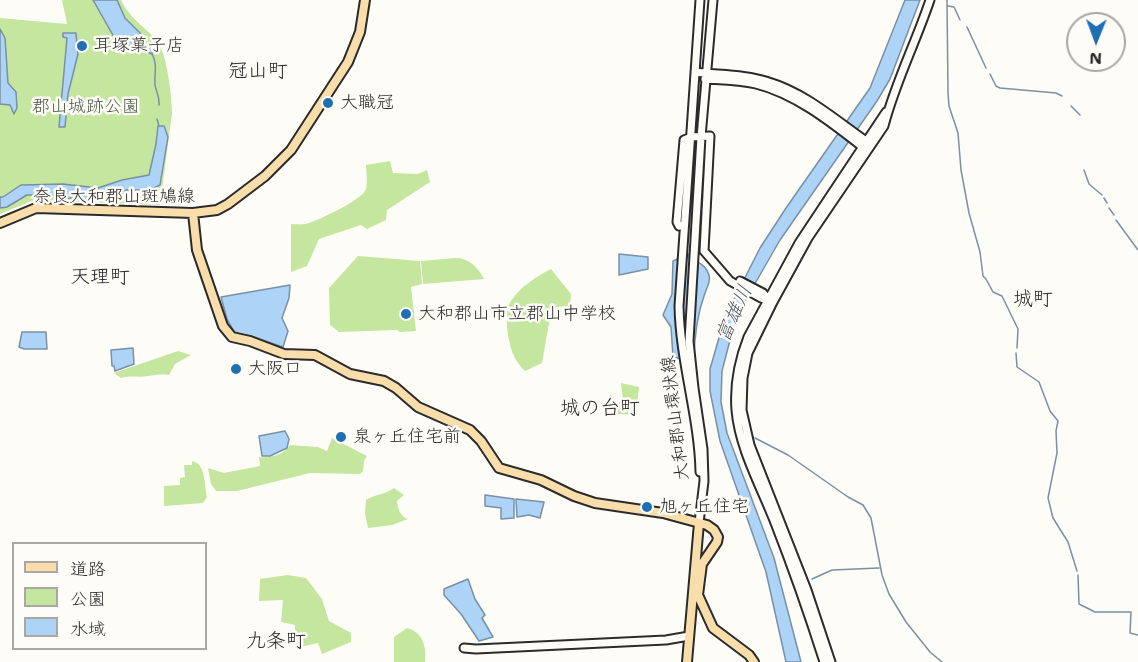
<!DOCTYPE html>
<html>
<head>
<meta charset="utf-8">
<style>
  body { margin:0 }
  #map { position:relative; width:1138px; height:662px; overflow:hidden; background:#fdfcf7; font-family:"Shantell Sans","Klee One",sans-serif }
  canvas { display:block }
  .legend { position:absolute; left:12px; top:542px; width:195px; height:108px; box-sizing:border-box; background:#fdfcf7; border:2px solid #a9a8a5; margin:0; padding:8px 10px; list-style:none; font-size:18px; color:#2b2b2b }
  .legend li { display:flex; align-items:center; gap:12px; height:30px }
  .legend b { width:30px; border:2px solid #a9a8a5 }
  .north { position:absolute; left:1066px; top:12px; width:60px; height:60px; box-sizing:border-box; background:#fdfcf7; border:2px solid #a9a8a5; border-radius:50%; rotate:181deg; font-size:16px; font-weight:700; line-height:24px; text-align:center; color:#2b2b2b }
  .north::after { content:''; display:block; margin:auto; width:21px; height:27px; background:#1f6fb2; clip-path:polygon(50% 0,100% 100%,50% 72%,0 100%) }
</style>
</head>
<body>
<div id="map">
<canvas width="1138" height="662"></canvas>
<ul class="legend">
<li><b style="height:8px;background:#f9deab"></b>道路</li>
<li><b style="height:16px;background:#c4e69f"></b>公園</li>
<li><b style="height:16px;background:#add3f6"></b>水域</li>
</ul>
<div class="north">N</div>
</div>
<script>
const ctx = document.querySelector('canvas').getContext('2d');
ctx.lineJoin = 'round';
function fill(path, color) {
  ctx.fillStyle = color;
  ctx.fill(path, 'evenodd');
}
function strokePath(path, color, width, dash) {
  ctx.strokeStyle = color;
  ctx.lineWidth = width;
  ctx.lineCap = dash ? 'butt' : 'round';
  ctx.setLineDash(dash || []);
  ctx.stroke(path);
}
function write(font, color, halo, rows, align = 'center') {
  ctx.font = font + ' "Shantell Sans","Klee One",sans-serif';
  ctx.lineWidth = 5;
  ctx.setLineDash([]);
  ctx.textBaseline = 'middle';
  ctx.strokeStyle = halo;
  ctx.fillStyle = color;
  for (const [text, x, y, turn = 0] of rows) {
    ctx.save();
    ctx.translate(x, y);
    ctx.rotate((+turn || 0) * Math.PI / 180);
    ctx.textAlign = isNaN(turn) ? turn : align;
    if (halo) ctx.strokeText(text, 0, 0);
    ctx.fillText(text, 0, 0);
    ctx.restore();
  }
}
const green = new Path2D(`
  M 62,0 L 121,0 C 132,22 146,26 158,43 C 167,54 172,98 172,113 L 160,205 L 34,200 L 0,214 L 0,18 L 67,24 Z
  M 390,161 L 393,173 L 418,174 L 427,170 L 430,182 L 387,210 L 386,220 L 367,229 L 361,225 L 319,239 L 307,266 L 291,272 L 291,224 C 296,224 301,225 306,224 C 317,221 364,199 366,189 C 368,182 366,172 366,165 Z
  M 358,256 L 420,261 L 422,284 L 411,287 L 416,331 L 400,332 L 397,330 L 339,332 L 330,325 L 329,288 Z
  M 455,258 C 469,258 477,266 484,279 L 423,284 L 421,261 Z
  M 551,269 L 571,294 L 570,306 L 556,307 L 549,323 L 542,363 L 525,371 C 521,367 516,361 514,356 C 508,343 503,313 511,301 C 520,287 537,276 551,269 Z
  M 178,351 L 191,355 L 175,364 L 169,375 C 161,374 155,375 148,376 C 138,378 131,375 121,378 L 114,373 Z
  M 621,383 L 639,387 L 636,415 L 618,414 L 619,402 L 623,400 Z
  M 332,438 L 367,456 L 364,461 L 363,471 L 360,474 L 310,473 L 237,491 L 216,491 L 211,484 L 208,468 L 224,473 L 260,466 L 259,457 C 270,458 284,455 290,445 L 318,447 L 327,451 Z
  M 192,461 C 206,463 204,485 207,497 L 203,503 L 164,506 L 164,486 L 180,485 L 180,478 L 185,477 L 184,465 L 192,465 Z
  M 394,488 L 404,495 L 397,501 C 398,509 400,517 408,519 L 392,525 L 368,528 L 365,513 L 366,500 C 373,495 384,495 394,488 Z
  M 288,575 L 306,578 L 322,599 L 329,621 L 351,633 L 351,642 L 322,654 L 318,643 L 295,648 L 295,625 L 281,622 L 283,600 L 259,601 L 260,579 Z
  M 407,628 C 423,632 427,648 425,662 L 394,662 L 394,637 Z`);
const water = new Path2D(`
  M 93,0 L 117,0 L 125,18 L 142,35 L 137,40 L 144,46 L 153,47 L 152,54 L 141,49 L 140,45 L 136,42 L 131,47 L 123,39 L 114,37 Z
  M 905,0 L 920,0 L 890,79 L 877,101 L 780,240 L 749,294 L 735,321 L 722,371 L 721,402 L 727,433 L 774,558 L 801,662 L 786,662 L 766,572 L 720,441 L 710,391 L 710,369 L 725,317 L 760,248 L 786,208 L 870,88 Z
  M 0,29 L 5,38 L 8,83 L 16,92 L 17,108 L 14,114 L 10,105 L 0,104 Z
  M 63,33 L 76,33 L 78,54 L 68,94 L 65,127 L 59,127 L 67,38 L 63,37 Z
  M 158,126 L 164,126 L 168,137 L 160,185 L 150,190 L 126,190 L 115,201 L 67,198 L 55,195 L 27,195 L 7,207 L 0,208 L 0,197 L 3,197 L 21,185 L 63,184 L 98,188 L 122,180 L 149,175 L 156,144 Z
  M 619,254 L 648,257 L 648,269 L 619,275 Z
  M 689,254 L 688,258 C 697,261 706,265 709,275 C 711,282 707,287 705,293 C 697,315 694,338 694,362 L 673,357 L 671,327 L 663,315 L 672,294 L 673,261 Z
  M 290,285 L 289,298 L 282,318 L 288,331 L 283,347 L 251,336 L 235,333 L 227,319 L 221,297 Z
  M 22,332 L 46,332 L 47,349 L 24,349 L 19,347 Z
  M 133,348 L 134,364 L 115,371 L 114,366 L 112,366 L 111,350 Z
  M 285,431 L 289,439 L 287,448 L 270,456 L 262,456 L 259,436 Z
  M 485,495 L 514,499 L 514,518 L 501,519 L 501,508 L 485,506 Z
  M 516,499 L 544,502 L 540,518 L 529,515 L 517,517 Z
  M 468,579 L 475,599 L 485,615 L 482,618 L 493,637 L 479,641 L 461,614 L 444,595 L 444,589 Z`);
const stream = new Path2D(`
  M 947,0 L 948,93 L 949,106 L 958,133 L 961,170 L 969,213 L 980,252 L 983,276 L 986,279 L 993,292 L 1002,296 L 1018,329 L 1017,348
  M 948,6 L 954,7 L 960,20
  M 967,27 L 986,68
  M 152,54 C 158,65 154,73 155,85 C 156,92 160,97 159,105
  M 990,74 L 996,86 L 1000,88 L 1056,93 L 1062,96
  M 1071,106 L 1080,115
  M 157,119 L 159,126
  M 1084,170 L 1089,184 L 1102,195
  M 1104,198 L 1107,203
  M 1109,208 L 1114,215
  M 1116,220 L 1138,250
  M 1016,353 L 1017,367 L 1039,382 L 1050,411 L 1058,421 L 1056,431 L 1057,453 L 1048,498 L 1053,518 L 1068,542 L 1077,571
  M 755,438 L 788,455 L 848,497 L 863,505 L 871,518 L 882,575 L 889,594 L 906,622 L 930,652 L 942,662
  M 1078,575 L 1079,604 L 1095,612 L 1131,612 L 1130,633 L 1138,635
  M 812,579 L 832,570 L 879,568`);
const secondary = new Path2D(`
  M 695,72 C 720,75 745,74 769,82 C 806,93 838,122 869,143
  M 705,79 C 722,80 739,80 756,84 C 796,94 832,123 864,148
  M 679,226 L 677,222 L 684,140 L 691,137 L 710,136 L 704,251 L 730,281 L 761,298 L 769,300
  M 740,281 L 763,293 L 768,299
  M 700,472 C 699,417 680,362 679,306 L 700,0
  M 699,523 L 704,481 L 703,449 L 694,388 L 689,341 L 701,137 L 713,0
  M 464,648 L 476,649 L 666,640 L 689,636
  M 824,662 C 809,615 793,569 775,523 C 761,487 739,448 736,410 C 734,385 739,360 748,337 L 799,243 L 886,112
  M 831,662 L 807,590 L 750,445 L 742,410 L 743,378 L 748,353 L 773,302 L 808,238 L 884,126 C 895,83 916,42 930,0`);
const primary = new Path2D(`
  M 193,213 L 197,250 L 223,326 L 232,337 L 250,341 L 284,354 L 315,355 L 350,374 L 384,381 L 396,388 L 418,407 L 470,430 L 481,441 L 499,468 L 541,480 L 574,496 L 595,503 L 663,513 L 707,525 L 714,530 L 718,537 L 717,542 L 702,564 L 698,595 L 713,628 L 749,655 L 754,662
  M 0,223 L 36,208 L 193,213 L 217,210 L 228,204 L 265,176 L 291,150 L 348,62 L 360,32 L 365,0
  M 687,662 L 699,523`);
const markers = [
  [82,46,6,"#1f6fb2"],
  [328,103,6,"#1f6fb2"],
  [406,314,6,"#1f6fb2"],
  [236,369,6,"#1f6fb2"],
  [341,437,6,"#1f6fb2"],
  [647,507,6,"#1f6fb2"]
];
const poiNames = [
  ["耳塚菓子店",94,46],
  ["大職冠",340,103],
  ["大和郡山市立郡山中学校",418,314],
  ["大阪口",248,369],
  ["泉ヶ丘住宅前",353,437],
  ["旭ヶ丘住宅",659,507]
];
const parkNames = [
  ["郡山城跡公園",86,107]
];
const streetNames = [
  ["奈良大和郡山斑鳩線",114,197],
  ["大和郡山環状線",676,418,-97]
];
const neighbourhoodNames = [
  ["冠山町",258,72],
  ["天理町",100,278],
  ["城町",1033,300],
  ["城の台町",600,409],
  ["九条町",276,642]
];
const waterNames = [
  ["富雄川",735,314,-66]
];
fill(green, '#c4e69f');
fill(water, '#add3f6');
strokePath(water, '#7990a5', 1.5);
strokePath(stream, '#7990a5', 1.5);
strokePath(secondary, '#2b2b2b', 11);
strokePath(primary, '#2b2b2b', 12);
strokePath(secondary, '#fdfcf7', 7);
strokePath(primary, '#f9deab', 8);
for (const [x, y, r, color] of markers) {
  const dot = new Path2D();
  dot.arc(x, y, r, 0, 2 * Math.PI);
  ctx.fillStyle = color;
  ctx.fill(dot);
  strokePath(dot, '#fdfcf7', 2);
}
write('18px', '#2b2b2b', '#fdfcf7', poiNames, 'left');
write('18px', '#515a48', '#fdfcf7', parkNames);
write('18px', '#2b2b2b', '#fdfcf7', streetNames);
write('20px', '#2b2b2b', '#fdfcf7', neighbourhoodNames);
write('italic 20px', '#525d68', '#fdfcf7', waterNames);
</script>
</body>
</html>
